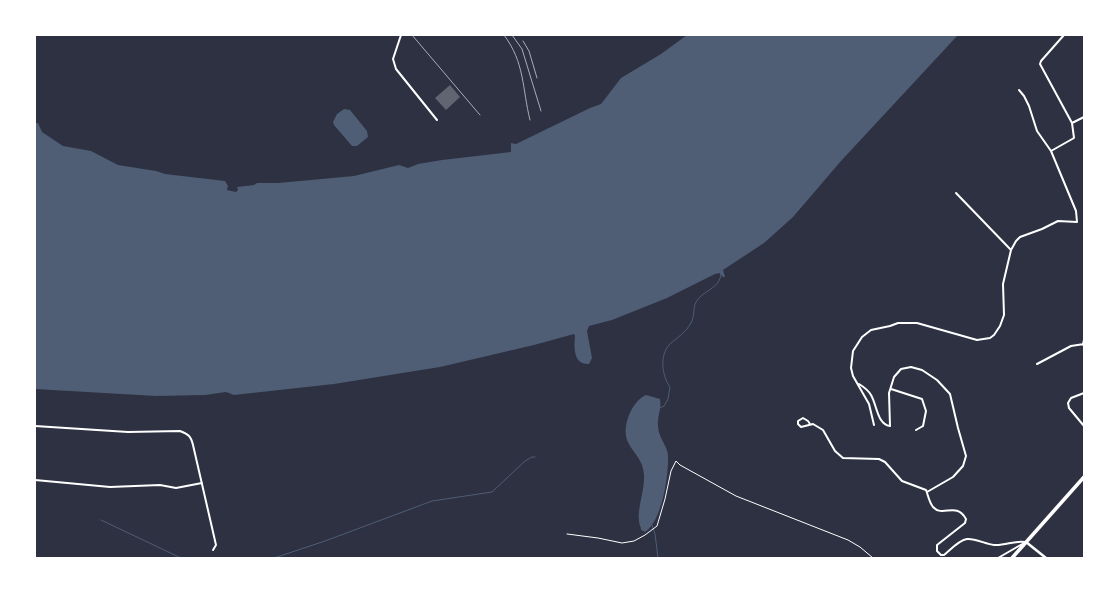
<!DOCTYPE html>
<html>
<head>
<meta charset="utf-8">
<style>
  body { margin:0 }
  #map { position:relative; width:1119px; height:593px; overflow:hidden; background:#2d3142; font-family:Figtree,sans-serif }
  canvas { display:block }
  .frame { position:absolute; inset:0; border:36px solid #fff; pointer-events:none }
</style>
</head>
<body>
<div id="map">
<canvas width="1119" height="593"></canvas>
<div class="frame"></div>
</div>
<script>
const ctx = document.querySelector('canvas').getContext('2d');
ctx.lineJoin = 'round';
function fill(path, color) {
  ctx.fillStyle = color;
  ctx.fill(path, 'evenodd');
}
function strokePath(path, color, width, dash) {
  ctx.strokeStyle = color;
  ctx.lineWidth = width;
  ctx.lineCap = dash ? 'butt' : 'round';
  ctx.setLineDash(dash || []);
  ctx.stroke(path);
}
const water = new Path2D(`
  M 687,35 L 958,35 L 841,161 L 793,217 L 764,243 L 723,270 L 725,277 L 723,277 L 720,273 L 715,274 L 667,298 L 612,320 L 589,326 L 587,331 L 592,358 L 589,364 C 573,365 574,347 575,336 L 574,334 L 534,345 L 440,367 L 334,384 L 234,395 L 226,392 L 205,395 L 156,396 L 35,389 L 35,123 L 38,123 L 42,132 L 63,146 L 91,151 L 118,165 L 156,171 L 165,174 L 225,181 L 228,186 L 227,190 L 236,192 L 238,190 L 237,187 L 254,185 L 257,183 L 278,183 L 354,176 L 399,165 L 408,168 L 418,164 L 442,160 L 511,152 L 511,143 L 516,144 L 590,108 L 601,104 L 621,78 L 661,54 Z
  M 344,109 L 350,110 L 367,131 L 368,137 L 357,146 L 352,146 L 334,125 L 333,122 L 337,114 Z
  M 646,395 L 660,399 C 662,408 657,417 658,426 C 658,437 668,447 668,455 C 669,474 662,522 645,532 L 641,530 C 641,527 639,524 639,521 C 637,509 645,489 644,475 C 643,458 633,454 627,440 C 622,425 632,401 646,395 Z`);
const stream = new Path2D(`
  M 660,408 L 664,406 L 668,399 L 670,387 C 662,376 659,355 670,344 C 678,337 686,332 691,323 C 695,316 693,307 696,302 C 702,291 717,290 721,276 L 720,273
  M 101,520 L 181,558
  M 652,525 L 655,534 L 658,558
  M 274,558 L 325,541 L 432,501 L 492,492 L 525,461 L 532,457 L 535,457`);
const building = new Path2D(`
  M 450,85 L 460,97 L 446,110 L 435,98 Z`);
const service = new Path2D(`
  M 567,534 L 598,538 L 622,543 L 634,541 L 645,535 L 657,526 L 665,499 L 671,471 L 676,461 L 680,465 L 736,496 L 848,540 L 860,547 L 873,558`);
const minor = new Path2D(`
  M 401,35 L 393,59 L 396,69 L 437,120
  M 1072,123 L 1084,117
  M 1051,151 L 1074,138 L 1072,123 L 1040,64 L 1041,61 L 1064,35
  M 956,193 L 1011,250
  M 1084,340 L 1083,344 L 1084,346
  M 1037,364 L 1071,346 L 1084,344
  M 859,384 C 864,387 868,390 871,395 C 877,405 877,424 890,426 L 889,393 L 894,377 L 901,369 L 911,367 L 922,370 L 937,380 L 950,394 L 958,428 L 966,456 L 963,466 L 953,477 L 927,492
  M 891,389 L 922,399 L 926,411 L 923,426 L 916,430
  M 1084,393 L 1071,398 L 1068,403 L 1069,408 L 1084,426
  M 810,424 L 808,421 L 803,418 L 798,421 L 798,424 L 801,427 L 813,424 L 823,430 L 835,451 L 843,458 L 879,459 L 885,462 L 902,481 L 926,490 C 928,495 929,502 933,507 C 943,518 956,501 966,519 L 965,523 L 937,545 L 937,551 L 941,555 L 944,555 C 950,550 959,540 967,539 C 974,538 986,544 994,545 C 1005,546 1015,540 1025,542
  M 874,425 L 869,404 L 853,376 L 851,368 L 853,351 L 862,337 L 871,330 L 890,326 L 898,323 L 917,323 L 977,340 L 990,338 L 994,335 L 1000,326 L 1004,315 L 1003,284 L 1011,250 L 1016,241 L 1020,237 L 1042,229 L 1058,221 L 1077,222 L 1076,211 L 1051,151 L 1037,131 L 1029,106 L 1024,96 L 1019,90
  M 35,426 L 128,432 L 180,431 C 188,434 191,436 193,445 L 216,545 L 213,550
  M 35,480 L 110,487 L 160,485 L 176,488 L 202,483
  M 998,558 L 1024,543`);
const tertiary = new Path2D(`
  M 1026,542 L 1046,558`);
const primary = new Path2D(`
  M 1012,558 L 1084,477`);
const rail = new Path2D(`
  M 412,35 L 480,115
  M 504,35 C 525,63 522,88 530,120
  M 512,35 L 522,49 L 541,111
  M 523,41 L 529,51 L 537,78`);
fill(water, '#4f5d75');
strokePath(stream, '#4f5d75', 1);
fill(building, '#626471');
strokePath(service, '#fff', 1);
strokePath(minor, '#fff', 2);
strokePath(tertiary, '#fff', 2.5);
strokePath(primary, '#fff', 3.5);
strokePath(rail, '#abadb3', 1);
</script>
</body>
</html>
